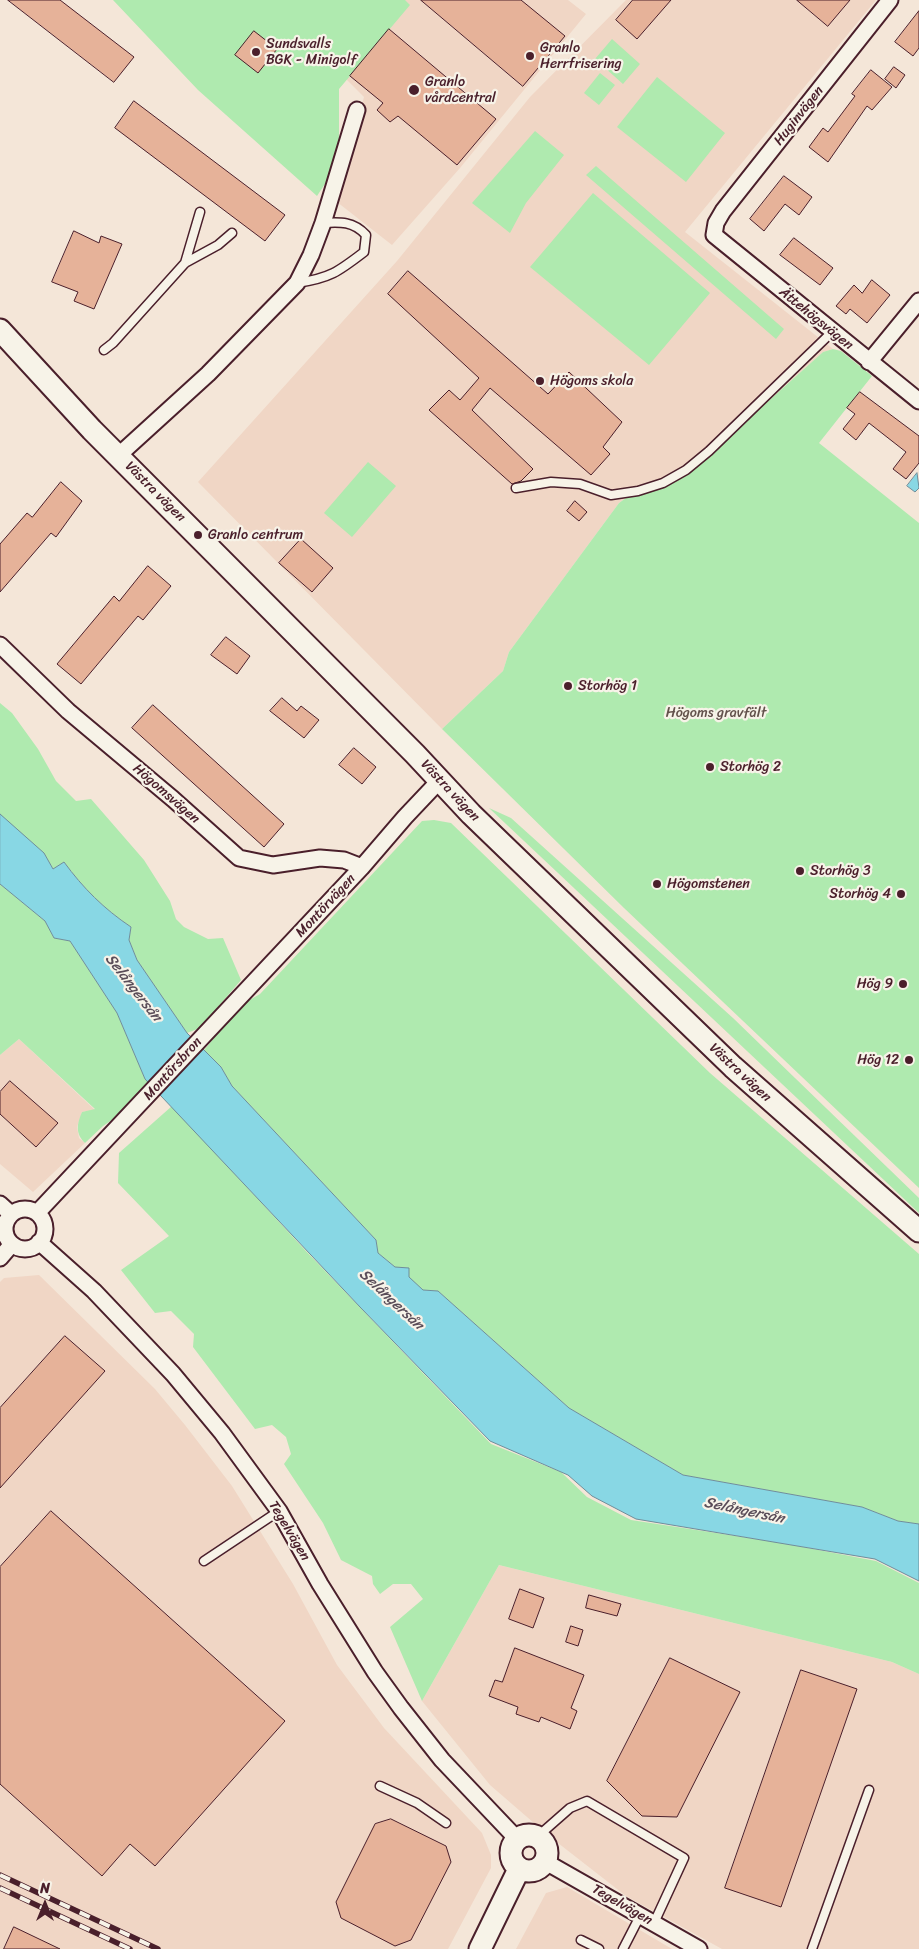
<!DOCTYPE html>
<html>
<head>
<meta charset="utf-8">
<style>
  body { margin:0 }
  #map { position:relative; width:919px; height:1949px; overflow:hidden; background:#f4e6d8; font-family:Sriracha,sans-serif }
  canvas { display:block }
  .north { position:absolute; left:20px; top:1879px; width:50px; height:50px; -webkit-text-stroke:4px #f7f3e8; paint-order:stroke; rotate:0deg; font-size:14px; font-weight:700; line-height:20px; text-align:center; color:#4a1f2b }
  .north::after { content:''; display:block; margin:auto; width:18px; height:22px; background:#4a1f2b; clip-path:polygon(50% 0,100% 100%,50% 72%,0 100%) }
</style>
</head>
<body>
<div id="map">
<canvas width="919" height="1949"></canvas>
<div class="north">N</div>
</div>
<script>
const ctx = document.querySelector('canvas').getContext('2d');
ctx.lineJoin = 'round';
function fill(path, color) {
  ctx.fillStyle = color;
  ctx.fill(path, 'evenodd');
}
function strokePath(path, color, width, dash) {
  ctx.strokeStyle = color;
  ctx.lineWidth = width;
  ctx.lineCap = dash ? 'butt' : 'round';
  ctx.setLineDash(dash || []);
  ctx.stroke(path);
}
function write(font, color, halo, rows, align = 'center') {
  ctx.font = font + ' Sriracha,sans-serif';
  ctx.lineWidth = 4.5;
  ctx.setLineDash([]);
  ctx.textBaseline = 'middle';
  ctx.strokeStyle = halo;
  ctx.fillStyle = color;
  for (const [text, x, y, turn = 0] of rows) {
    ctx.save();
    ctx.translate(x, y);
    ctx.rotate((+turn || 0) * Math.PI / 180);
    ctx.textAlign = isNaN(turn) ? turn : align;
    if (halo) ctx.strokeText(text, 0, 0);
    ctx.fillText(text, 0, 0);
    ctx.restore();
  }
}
const built = new Path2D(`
  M 405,0 L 568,0 L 586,14 L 460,168 L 392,245 L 337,202 L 364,97 L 346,79 Z
  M 626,0 L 876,0 L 685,232 L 833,349 L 823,352 L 686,475 L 670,483 L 626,498 L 619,503 L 509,652 L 503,671 L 442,729 L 198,482 L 397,261 L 530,97 Z
  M 19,1039 L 95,1110 L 82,1112 L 77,1127 L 79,1138 L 85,1143 L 33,1192 L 0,1164 L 0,1055 Z
  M 39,1275 L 155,1389 L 185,1425 L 232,1486 L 293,1584 L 337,1665 L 384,1728 L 482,1833 L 491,1855 L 491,1868 L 448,1949 L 0,1949 L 0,1282 L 4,1278 Z
  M 499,1565 L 892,1662 L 919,1674 L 919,1949 L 722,1949 L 626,1896 L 549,1836 L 490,1785 L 422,1701 Z
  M 567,1887 L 672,1949 L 516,1949 L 546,1893 Z`);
const green = new Path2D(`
  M 113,0 L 405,0 L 410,5 L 339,89 L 339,139 L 334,170 L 317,196 L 198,90 Z
  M 612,39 L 640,64 L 623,84 L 595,59 Z
  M 600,73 L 615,85 L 599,105 L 584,93 Z
  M 657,77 L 725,133 L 686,182 L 617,127 Z
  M 535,131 L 564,155 L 526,203 L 510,233 L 472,203 Z
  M 596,166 L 784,329 L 776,339 L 586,175 Z
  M 593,193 L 710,293 L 649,365 L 530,267 Z
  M 833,349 L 841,351 L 872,376 L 819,443 L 919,523 L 919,1188 L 624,908 L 442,729 L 503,671 L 509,652 L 619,503 L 626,498 L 670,483 L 686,475 L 823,352 Z
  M 368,462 L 396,486 L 352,537 L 324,513 Z
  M 0,703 L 12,713 L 38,749 L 56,781 L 76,801 L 91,799 L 144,860 L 170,901 L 176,919 L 184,927 L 208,939 L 223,938 L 241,980 L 200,1028 L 187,1033 L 137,960 L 129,940 L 131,927 C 104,909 83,888 64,862 L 53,869 L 45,855 L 0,815 Z
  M 489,808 L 511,818 L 733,1018 L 919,1198 L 919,1213 Z
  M 434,820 L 451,823 L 710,1073 L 919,1254 L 919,1524 L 898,1521 L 862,1507 L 683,1475 L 569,1408 L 438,1291 L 423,1290 L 378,1253 L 376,1240 L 232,1086 L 221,1067 L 204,1050 L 241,1005 L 260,994 L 422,821 Z
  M 0,884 L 45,921 L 54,938 L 70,941 L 117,1013 L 145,1079 L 150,1083 L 125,1111 L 103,1126 L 85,1143 C 75,1133 77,1124 82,1112 L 95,1109 L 19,1039 L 0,1055 Z
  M 172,1106 L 305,1250 L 491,1444 L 561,1472 L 587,1497 L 631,1520 L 782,1543 L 876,1561 L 919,1583 L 919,1674 L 892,1662 L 499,1565 L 422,1701 L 390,1627 L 423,1599 L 411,1584 L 393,1584 L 380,1594 L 373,1584 L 372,1576 L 341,1560 L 323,1523 L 284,1464 L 291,1454 L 286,1437 L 272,1425 L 255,1429 L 193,1347 L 194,1334 L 171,1311 L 155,1313 L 121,1270 L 169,1236 L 118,1183 L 119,1153 Z`);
const water = new Path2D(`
  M 917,473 L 919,488 L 915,492 L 907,486 Z
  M 0,814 L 44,853 L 53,869 L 64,862 C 83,888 104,909 131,927 L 129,940 L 137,960 L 187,1033 L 221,1067 L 232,1086 L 376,1240 L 378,1253 L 395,1267 L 409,1268 L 409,1277 L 423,1290 L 438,1291 L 569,1408 L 683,1475 L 862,1507 L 898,1521 L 919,1524 L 919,1581 L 875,1559 L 636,1519 L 592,1496 L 568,1475 L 490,1441 L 360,1307 L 145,1079 L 117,1013 L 70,941 L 54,938 L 45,921 L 0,884 Z`);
const building = new Path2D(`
  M 8,0 L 60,0 L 134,57 L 114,82 Z
  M 421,0 L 521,0 L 565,36 L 523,86 Z
  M 633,0 L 671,0 L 637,39 L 616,20 Z
  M 797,0 L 850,0 L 828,26 Z
  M 919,11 L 919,48 L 913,56 L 895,42 Z
  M 389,29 L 496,119 L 457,165 L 398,116 L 390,122 L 377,110 L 383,103 L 350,76 Z
  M 254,31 L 277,49 L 258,73 L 235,55 Z
  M 894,67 L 905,75 L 896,88 L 885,79 Z
  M 871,70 L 892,87 L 872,110 L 867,106 L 828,162 L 809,147 L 823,128 L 828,132 L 855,96 L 852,94 Z
  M 134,101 L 285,215 L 265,241 L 115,128 Z
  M 784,176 L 812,197 L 799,215 L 785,204 L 764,231 L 750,219 Z
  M 74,231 L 99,243 L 101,236 L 122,244 L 94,309 L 74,301 L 78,292 L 52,282 Z
  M 794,238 L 833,268 L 820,285 L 780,255 Z
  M 408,271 L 548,394 L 569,372 L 622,422 L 603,447 L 610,454 L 591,475 L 490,388 L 472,410 L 533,469 L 521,481 L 512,484 L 429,410 L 449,390 L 460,400 L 479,378 L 388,294 Z
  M 872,280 L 890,295 L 867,323 L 850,309 L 846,314 L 836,306 L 854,285 L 862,293 Z
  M 860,392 L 919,436 L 919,463 L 906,479 L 893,469 L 906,452 L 869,423 L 856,440 L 843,429 L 855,414 L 847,408 Z
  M 61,482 L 82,501 L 56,537 L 51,533 L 0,592 L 0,544 L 27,513 L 32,517 Z
  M 575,501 L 587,512 L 579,521 L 567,511 Z
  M 301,539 L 333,568 L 312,592 L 279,563 Z
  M 148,566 L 171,586 L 143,620 L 138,616 L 81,684 L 57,664 L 114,596 L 119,601 Z
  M 226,637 L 250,656 L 237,674 L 211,655 Z
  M 282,698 L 297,711 L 301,706 L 319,720 L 304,738 L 270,711 Z
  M 153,705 L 284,824 L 264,847 L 132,728 Z
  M 354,748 L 376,767 L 362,784 L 339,765 Z
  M 10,1081 L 58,1123 L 36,1147 L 0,1114 L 0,1092 Z
  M 65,1336 L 105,1371 L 0,1488 L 0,1408 Z
  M 51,1511 L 285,1721 L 155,1866 L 130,1844 L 102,1876 L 0,1784 L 0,1567 Z
  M 520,1589 L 544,1598 L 533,1628 L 509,1619 Z
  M 589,1595 L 621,1604 L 617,1616 L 586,1608 Z
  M 571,1626 L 583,1630 L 578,1646 L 566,1642 Z
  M 515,1648 L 584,1675 L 571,1708 L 577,1711 L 570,1729 L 541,1717 L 539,1722 L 516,1714 L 518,1707 L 489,1696 L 495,1680 L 502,1682 Z
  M 670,1658 L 740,1692 L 677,1817 L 642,1816 L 607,1781 Z
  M 801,1670 L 857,1689 L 781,1907 L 725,1888 Z
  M 391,1819 L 446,1846 L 451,1862 L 411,1940 L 395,1946 L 341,1918 L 336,1902 L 375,1824 Z
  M 14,1927 L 60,1949 L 4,1949 Z`);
const lane = new Path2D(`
  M 185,263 L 200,212
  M 297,283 C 330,278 338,272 364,252 L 366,235 C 353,221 340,222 323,223
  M 104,350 L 113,343 L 185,263 L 218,245 L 232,233
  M 516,488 L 551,482 L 580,484 L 611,495 L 638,491 L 663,483 L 686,470 L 709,451 L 832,332
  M 204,1561 L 279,1511
  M 380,1786 L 417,1803 L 446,1823
  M 537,1837 L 570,1808 L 587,1801 L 684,1858 L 654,1923
  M 581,1940 L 599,1949
  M 623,1949 L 640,1916
  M 812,1949 L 869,1790`);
const street = new Path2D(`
  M 890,0 L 723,211 L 716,223 L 714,235 L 919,401
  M 869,362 L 919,301
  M 119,455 L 208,374 L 297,283 L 311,255 L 323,223 L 357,110
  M 0,645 L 68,711 L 173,799 L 239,858 L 273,865 L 320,858 L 344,860 L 362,867
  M 0,1204 L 11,1214
  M5 1229a20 20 0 1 1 40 0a20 20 0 1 1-40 0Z
  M 37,1213 L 362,867 L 405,817 L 440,780
  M 39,1242 L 94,1291 L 173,1374 L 222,1433 L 279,1511 L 320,1584 L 375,1672 L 401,1708 L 442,1760 L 517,1839
  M 0,1258 L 12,1244
  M 544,1861 L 699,1949`);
const secondary = new Path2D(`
  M 0,330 L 92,430 L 415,754 L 471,814 L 733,1067 L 919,1231
  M511 1853a18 18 0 1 1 36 0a18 18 0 1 1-36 0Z
  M 480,1949 L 519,1869`);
const rail = new Path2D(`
  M 0,1875 L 158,1949
  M 0,1888 L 130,1949`);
const markers = [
  [256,52,5,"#4a1f2b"],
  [530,56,5,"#4a1f2b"],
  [414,90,6,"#4a1f2b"],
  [540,381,5,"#4a1f2b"],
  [198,535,5,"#4a1f2b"],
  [568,686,5,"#4a1f2b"],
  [710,767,5,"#4a1f2b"],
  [800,871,5,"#4a1f2b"],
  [657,884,5,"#4a1f2b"],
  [901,894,5,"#4a1f2b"],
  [903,984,5,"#4a1f2b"],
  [909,1060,5,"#4a1f2b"]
];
const poiNames = [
  ["Sundsvalls",266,44],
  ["BGK - Minigolf",266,60],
  ["Granlo",540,48],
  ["Herrfrisering",540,64],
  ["Granlo",425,82],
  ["vårdcentral",425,98],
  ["Högoms skola",550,381],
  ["Granlo centrum",208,535],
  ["Storhög 1",578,686],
  ["Storhög 2",720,767],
  ["Storhög 3",810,871],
  ["Högomstenen",667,884],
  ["Storhög 4",891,894,"right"],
  ["Hög 9",893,984,"right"],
  ["Hög 12",899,1060,"right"]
];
const streetNames = [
  ["Huginvägen",799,116,-52],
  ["Ättehögsvägen",816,319,39],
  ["Västra vägen",155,492,45],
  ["Västra vägen",450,791,47],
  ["Högomsvägen",166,794,41],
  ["Montörvägen",326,906,-47],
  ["Montörsbron",173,1069,-48],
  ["Västra vägen",740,1073,43],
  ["Tegelvägen",289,1531,59],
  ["Tegelvägen",622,1905,30]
];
const parkNames = [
  ["Högoms gravfält",716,713]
];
const waterNames = [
  ["Selångersån",133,988,52],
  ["Selångersån",391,1300,43],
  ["Selångersån",744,1511,12]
];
fill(built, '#f0d6c5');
fill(green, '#afeaaf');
fill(water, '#88d7e4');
strokePath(water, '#6f8d9a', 1);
fill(building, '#e6b299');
strokePath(building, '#4a1f2b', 1);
strokePath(lane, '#4a1f2b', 11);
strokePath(street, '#4a1f2b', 19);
strokePath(secondary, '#4a1f2b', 25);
strokePath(lane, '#f7f3e8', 8);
strokePath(street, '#f7f3e8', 15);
strokePath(secondary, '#f7f3e8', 21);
strokePath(rail, '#4a1f2b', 5.5);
strokePath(rail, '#f7f3e8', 4, [11]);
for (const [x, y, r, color] of markers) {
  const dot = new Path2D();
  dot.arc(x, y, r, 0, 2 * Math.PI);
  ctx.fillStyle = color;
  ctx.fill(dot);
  strokePath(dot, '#f7f3e8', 2);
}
write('14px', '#4a1f2b', '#f7f3e8', poiNames, 'left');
write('14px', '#4a1f2b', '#f7f3e8', streetNames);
write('14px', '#63524c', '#f7f3e8', parkNames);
write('italic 15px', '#5a4d59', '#f7f3e8', waterNames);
</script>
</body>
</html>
